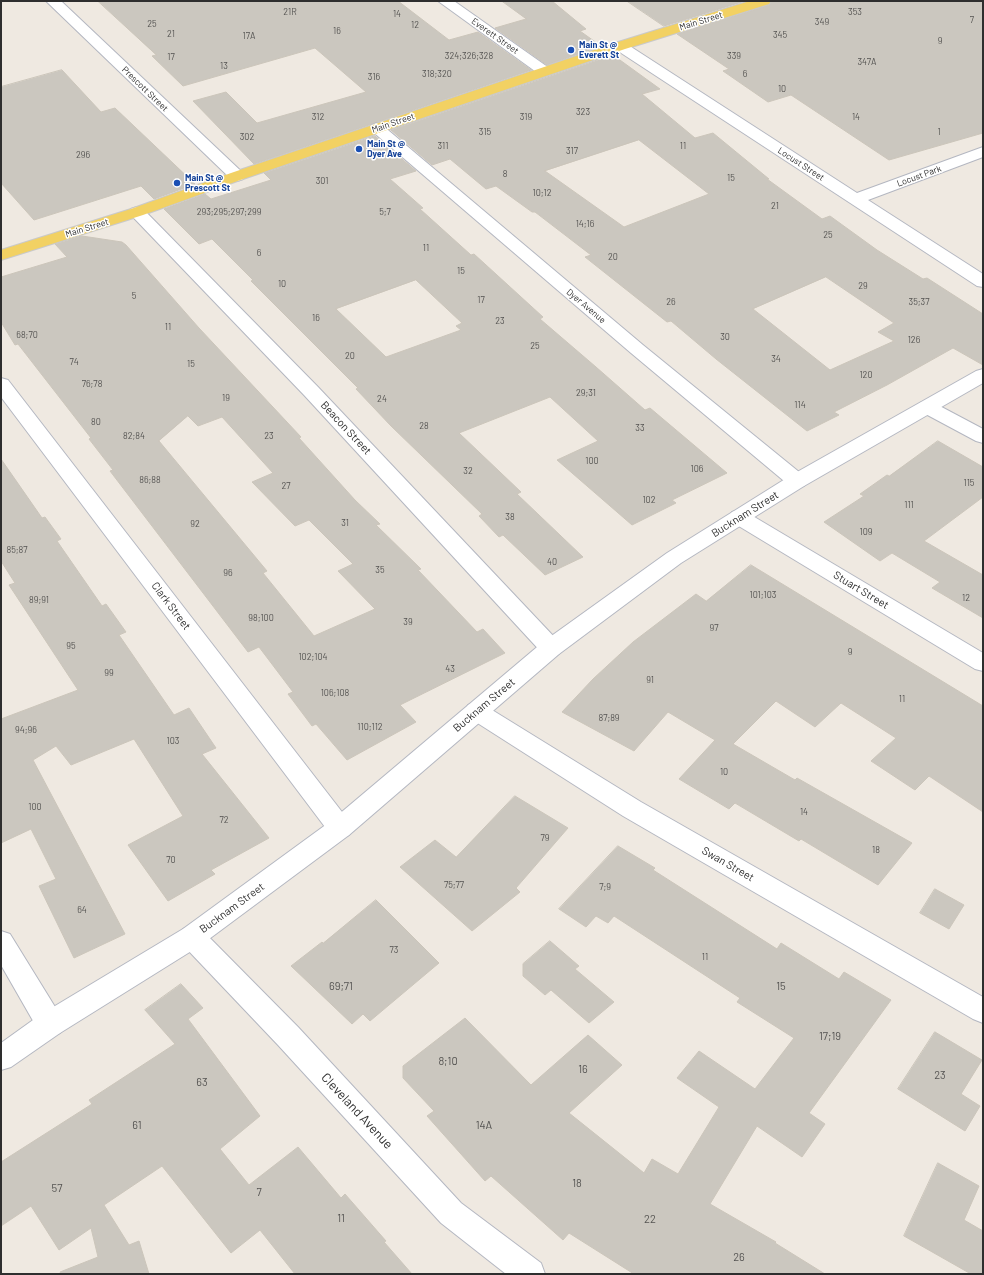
<!DOCTYPE html>
<html>
<head>
<meta charset="utf-8">
<style>
  body { margin:0 }
  #map { position:relative; width:984px; height:1275px; overflow:hidden; background:#efe9e1; font-family:Barlow,sans-serif }
  canvas { display:block }
  .frame { position:absolute; inset:0; border:2px solid #2e2e2e; pointer-events:none }
</style>
</head>
<body>
<div id="map">
<canvas width="984" height="1275"></canvas>
<div class="frame"></div>
</div>
<script>
const ctx = document.querySelector('canvas').getContext('2d');
ctx.lineJoin = 'round';
function fill(path, color) {
  ctx.fillStyle = color;
  ctx.fill(path, 'evenodd');
}
function strokePath(path, color, width, dash) {
  ctx.strokeStyle = color;
  ctx.lineWidth = width;
  ctx.lineCap = dash ? 'butt' : 'round';
  ctx.setLineDash(dash || []);
  ctx.stroke(path);
}
function write(font, color, halo, rows, align = 'center') {
  ctx.font = font + ' Barlow,sans-serif';
  ctx.lineWidth = 3;
  ctx.setLineDash([]);
  ctx.textBaseline = 'middle';
  ctx.strokeStyle = halo;
  ctx.fillStyle = color;
  for (const [text, x, y, turn = 0] of rows) {
    ctx.save();
    ctx.translate(x, y);
    ctx.rotate((+turn || 0) * Math.PI / 180);
    ctx.textAlign = isNaN(turn) ? turn : align;
    if (halo) ctx.strokeText(text, 0, 0);
    ctx.fillText(text, 0, 0);
    ctx.restore();
  }
}
const building = new Path2D(`
  M 98,1 L 398,1 L 449,40 L 478,32 L 531,70 L 254,164 L 193,101 L 226,92 L 257,123 L 366,92 L 315,48 L 183,86 L 152,56 L 156,55 Z
  M 502,1 L 552,1 L 586,29 L 580,31 L 601,46 L 547,65 L 495,28 L 526,19 Z
  M 627,1 L 745,1 L 664,26 Z
  M 772,1 L 983,1 L 983,133 L 889,160 L 791,95 L 768,102 L 723,71 L 729,69 L 677,34 L 769,5 Z
  M 613,55 L 660,89 L 642,94 L 695,138 L 713,133 L 769,179 L 767,179 L 822,219 L 830,216 L 877,250 L 923,279 L 927,278 L 983,314 L 983,365 L 953,348 L 887,385 L 834,412 L 839,415 L 807,431 L 716,359 L 671,321 L 667,322 L 585,257 L 591,255 L 535,212 L 532,212 L 496,186 L 486,189 L 450,159 L 432,165 L 391,130 ZM 639,140 L 709,194 L 624,227 L 545,171 ZM 826,277 L 894,323 L 878,332 L 894,341 L 830,370 L 753,309 Z
  M 62,70 L 101,112 L 115,108 L 195,184 L 154,199 L 141,186 L 34,220 L 1,183 L 1,87 Z
  M 375,136 L 416,171 L 390,179 L 423,208 L 420,209 L 471,255 L 474,254 L 543,317 L 540,319 L 596,367 L 645,410 L 650,408 L 727,473 L 672,500 L 676,503 L 632,525 L 557,460 L 598,441 L 550,397 L 459,433 L 521,492 L 517,494 L 583,557 L 545,575 L 503,535 L 499,537 L 479,516 L 482,514 L 391,426 L 356,389 L 358,388 L 251,281 L 253,280 L 212,239 L 199,244 L 164,209 L 205,194 L 211,199 L 271,180 L 264,173 ZM 416,280 L 462,323 L 456,326 L 461,330 L 386,357 L 336,309 Z
  M 82,236 L 122,242 L 126,245 L 199,328 L 301,437 L 299,438 L 355,500 L 380,524 L 376,525 L 421,569 L 418,570 L 477,632 L 483,629 L 505,653 L 400,705 L 416,722 L 347,760 L 316,724 L 312,726 L 288,694 L 293,692 L 259,647 L 248,652 L 110,471 L 113,470 L 89,439 L 91,438 L 18,344 L 15,345 L 1,322 L 1,277 L 67,257 L 55,244 ZM 188,416 L 198,426 L 222,417 L 273,473 L 252,482 L 295,526 L 309,520 L 353,564 L 338,571 L 375,609 L 314,636 L 263,573 L 267,571 L 159,441 Z
  M 938,441 L 983,467 L 983,497 L 924,541 L 983,575 L 983,618 L 932,588 L 940,582 L 892,553 L 880,561 L 824,522 L 864,496 L 860,494 L 887,475 L 889,476 Z
  M 1,459 L 42,518 L 45,517 L 61,539 L 57,541 L 102,606 L 106,604 L 126,632 L 119,635 L 174,715 L 189,708 L 216,748 L 202,754 L 269,838 L 211,870 L 215,874 L 168,901 L 128,845 L 183,816 L 134,739 L 71,765 L 56,746 L 33,760 L 125,934 L 74,958 L 39,886 L 56,879 L 31,829 L 1,843 L 1,719 L 78,690 L 9,585 L 15,583 L 1,561 Z
  M 751,565 L 983,706 L 983,812 L 929,776 L 915,790 L 871,761 L 896,738 L 841,703 L 815,727 L 776,701 L 733,744 L 795,780 L 797,778 L 912,843 L 878,885 L 801,839 L 799,841 L 735,803 L 729,809 L 679,779 L 715,740 L 668,712 L 634,751 L 562,712 L 593,679 L 633,642 L 696,594 L 706,601 Z
  M 515,796 L 568,828 L 516,888 L 520,892 L 472,931 L 400,867 L 435,840 L 456,857 Z
  M 618,846 L 655,868 L 653,870 L 777,949 L 781,943 L 839,979 L 844,972 L 891,1000 L 809,1113 L 825,1124 L 802,1157 L 757,1126 L 710,1204 L 776,1242 L 775,1243 L 825,1274 L 634,1274 L 569,1233 L 563,1240 L 491,1176 L 485,1181 L 427,1116 L 434,1111 L 403,1078 L 403,1066 L 465,1018 L 531,1085 L 588,1035 L 622,1065 L 569,1113 L 644,1173 L 652,1159 L 678,1174 L 719,1107 L 677,1078 L 699,1051 L 755,1089 L 794,1038 L 737,1002 L 740,998 L 614,916 L 608,923 L 596,916 L 586,927 L 559,909 Z
  M 935,889 L 964,905 L 949,929 L 920,913 Z
  M 376,900 L 439,963 L 370,1021 L 363,1014 L 352,1024 L 291,966 L 322,942 L 323,943 Z
  M 550,941 L 579,966 L 575,969 L 614,1002 L 589,1023 L 551,990 L 545,995 L 523,976 L 523,964 Z
  M 181,984 L 203,1008 L 188,1019 L 260,1116 L 220,1149 L 249,1185 L 298,1147 L 341,1198 L 345,1194 L 386,1241 L 384,1242 L 412,1274 L 295,1274 L 260,1230 L 231,1253 L 162,1166 L 104,1205 L 129,1245 L 139,1241 L 149,1274 L 61,1274 L 60,1272 L 98,1257 L 91,1228 L 59,1250 L 31,1206 L 1,1226 L 1,1162 L 92,1104 L 89,1100 L 175,1044 L 145,1010 Z
  M 935,1032 L 982,1060 L 961,1094 L 980,1106 L 965,1131 L 898,1089 Z
  M 938,1163 L 979,1186 L 964,1220 L 983,1231 L 983,1274 L 971,1274 L 904,1236 Z`);
const minor = new Path2D(`
  M 438,1 L 454,1 L 549,68 L 551,71 L 549,74 L 544,75 L 539,74 Z
  M 620,42 L 625,43 L 857,193 L 983,147 L 983,157 L 868,200 L 983,274 L 983,287 L 977,286 L 615,49 L 613,46 L 615,43 Z
  M 377,123 L 382,125 L 643,345 L 804,476 L 807,481 L 804,486 L 797,487 L 790,486 L 631,353 L 372,131 L 369,128 L 372,125 Z
  M 137,207 L 143,209 L 318,387 L 559,642 L 562,648 L 559,654 L 551,656 L 543,654 L 304,395 L 131,215 L 129,212 L 131,209 Z
  M 1,378 L 8,380 L 349,821 L 352,828 L 349,835 L 340,838 L 331,835 L 1,397 Z
  M 927,401 L 934,403 L 983,429 L 983,443 L 976,441 L 920,411 L 918,407 L 920,403 Z
  M 739,510 L 746,512 L 983,653 L 983,671 L 975,669 L 732,522 L 729,517 L 732,512 Z
  M 476,702 L 484,705 L 641,802 L 983,997 L 983,1023 L 973,1019 L 623,816 L 468,717 L 465,711 L 468,705 Z
  M 192,926 L 201,929 L 298,1027 L 461,1203 L 541,1263 L 545,1274 L 506,1274 L 441,1223 L 278,1045 L 183,945 L 179,937 L 183,929 Z
  M 1,931 L 10,934 L 60,1015 L 64,1024 L 60,1033 L 50,1036 L 40,1033 L 1,965 Z`);
const tertiary = new Path2D(`
  M 46,1 L 61,1 L 243,173 L 245,176 L 243,179 L 237,181 L 231,179 Z
  M 983,369 L 983,383 L 804,486 L 681,563 L 559,654 L 349,835 L 201,945 L 60,1033 L 11,1067 L 1,1070 L 1,1043 L 40,1015 L 183,929 L 331,821 L 543,642 L 667,553 L 790,476 L 976,371 Z`);
const primary = new Path2D(`
  M 750,1 L 771,1 L 769,4 L 625,49 L 243,179 L 143,215 L 1,260 L 1,250 L 131,209 L 231,173 L 615,43 Z`);
const markers = [
  [571,50,4,"#1a4fb4"],
  [359,149,4,"#1a4fb4"],
  [177,183,4,"#1a4fb4"]
];
const numberNames = [
  ["21R",290,12],
  ["353",855,12],
  ["14",397,14],
  ["7",972,20],
  ["349",822,22],
  ["25",152,24],
  ["12",415,25],
  ["16",337,31],
  ["21",171,34],
  ["345",780,35],
  ["17A",249,36],
  ["9",940,41],
  ["324;326;328",469,56],
  ["339",734,56],
  ["17",171,57],
  ["347A",867,62],
  ["13",224,66],
  ["318;320",437,74],
  ["6",745,74],
  ["316",374,77],
  ["10",782,89],
  ["323",583,112],
  ["312",318,117],
  ["319",526,117],
  ["14",856,117],
  ["315",485,132],
  ["1",939,132],
  ["302",247,137],
  ["311",443,146],
  ["11",683,146],
  ["317",572,151],
  ["296",83,155],
  ["8",505,174],
  ["15",731,178],
  ["301",322,181],
  ["10;12",542,193],
  ["21",775,206],
  ["293;295;297;299",229,212],
  ["5;7",385,212],
  ["14;16",585,224],
  ["25",828,235],
  ["11",426,248],
  ["6",259,253],
  ["20",613,257],
  ["15",461,271],
  ["10",282,284],
  ["29",863,286],
  ["5",134,296],
  ["17",481,300],
  ["26",671,302],
  ["35;37",919,302],
  ["16",316,318],
  ["23",500,321],
  ["11",168,327],
  ["68;70",27,335],
  ["30",725,337],
  ["126",914,340],
  ["25",535,346],
  ["20",350,356],
  ["34",776,359],
  ["74",74,362],
  ["15",191,364],
  ["120",866,375],
  ["76;78",92,384],
  ["29;31",586,393],
  ["19",226,398],
  ["24",382,399],
  ["114",800,405],
  ["80",96,422],
  ["28",424,426],
  ["33",640,428],
  ["82;84",134,436],
  ["23",269,436],
  ["100",592,461],
  ["106",697,469],
  ["32",468,471],
  ["86;88",150,480],
  ["115",969,483],
  ["27",286,486],
  ["102",649,500],
  ["111",909,505],
  ["38",510,517],
  ["31",345,523],
  ["92",195,524],
  ["109",866,532],
  ["85;87",17,550],
  ["40",552,562],
  ["35",380,570],
  ["96",228,573],
  ["101;103",763,595],
  ["12",966,598],
  ["89;91",39,600],
  ["98;100",261,618],
  ["39",408,622],
  ["97",714,628],
  ["95",71,646],
  ["9",850,652],
  ["102;104",313,657],
  ["43",450,669],
  ["99",109,673],
  ["91",650,680],
  ["106;108",335,693],
  ["11",902,699],
  ["87;89",609,718],
  ["110;112",370,727],
  ["94;96",26,730],
  ["103",173,741],
  ["10",724,772],
  ["100",35,807],
  ["14",804,812],
  ["72",224,820],
  ["79",545,838],
  ["18",876,850],
  ["70",171,860],
  ["75;77",454,885],
  ["7;9",605,887],
  ["64",82,910],
  ["73",394,950],
  ["11",705,957]
];
const farStreetnames = [
  ["Main Street",701,21,-17],
  ["Everett Street",495,36,35],
  ["Prescott Street",145,89,44],
  ["Main Street",393,123,-19],
  ["Locust Street",801,164,33],
  ["Locust Park",919,176,-20],
  ["Main Street",87,228,-17],
  ["Dyer Avenue",586,306,40]
];
const farTransitnames = [
  ["Main St @",579,45],
  ["Everett St",579,55],
  ["Main St @",367,144],
  ["Dyer Ave",367,154],
  ["Main St @",185,178],
  ["Prescott St",185,188]
];
const streetNames = [
  ["Beacon Street",346,428,47],
  ["Bucknam Street",745,514,-32],
  ["Stuart Street",861,590,31],
  ["Clark Street",171,606,53],
  ["Bucknam Street",484,705,-40],
  ["Swan Street",728,864,30],
  ["Bucknam Street",232,908,-36]
];
const nearNumbernames = [
  ["69;71",341,986],
  ["15",781,986],
  ["17;19",830,1036],
  ["8;10",448,1061],
  ["16",583,1069],
  ["23",940,1075],
  ["63",202,1082],
  ["61",137,1125],
  ["14A",484,1125],
  ["18",577,1183],
  ["57",57,1188],
  ["7",259,1192],
  ["11",341,1218],
  ["22",650,1219],
  ["26",739,1257]
];
const nearStreetnames = [
  ["Cleveland Avenue",357,1111,47]
];
fill(building, '#cbc7bf');
strokePath(building, '#cbc5ba', 1);
strokePath(minor, '#b4b7c1', 2);
strokePath(tertiary, '#b4b7c1', 2);
strokePath(primary, '#c9c9c9', 2);
fill(minor, '#fff');
fill(tertiary, '#fff');
fill(primary, '#f2d163');
for (const [x, y, r, color] of markers) {
  const dot = new Path2D();
  dot.arc(x, y, r, 0, 2 * Math.PI);
  ctx.fillStyle = color;
  ctx.fill(dot);
  strokePath(dot, '#fff', 1.5);
}
write('9px', '#555452', null, numberNames);
write('9px', '#2e2e2e', '#fff', farStreetnames);
write('bold 9px', '#164399', '#fff', farTransitnames, 'left');
write('11px', '#2e2e2e', '#fff', streetNames);
write('11px', '#555452', null, nearNumbernames);
write('13px', '#2e2e2e', '#fff', nearStreetnames);
</script>
</body>
</html>
